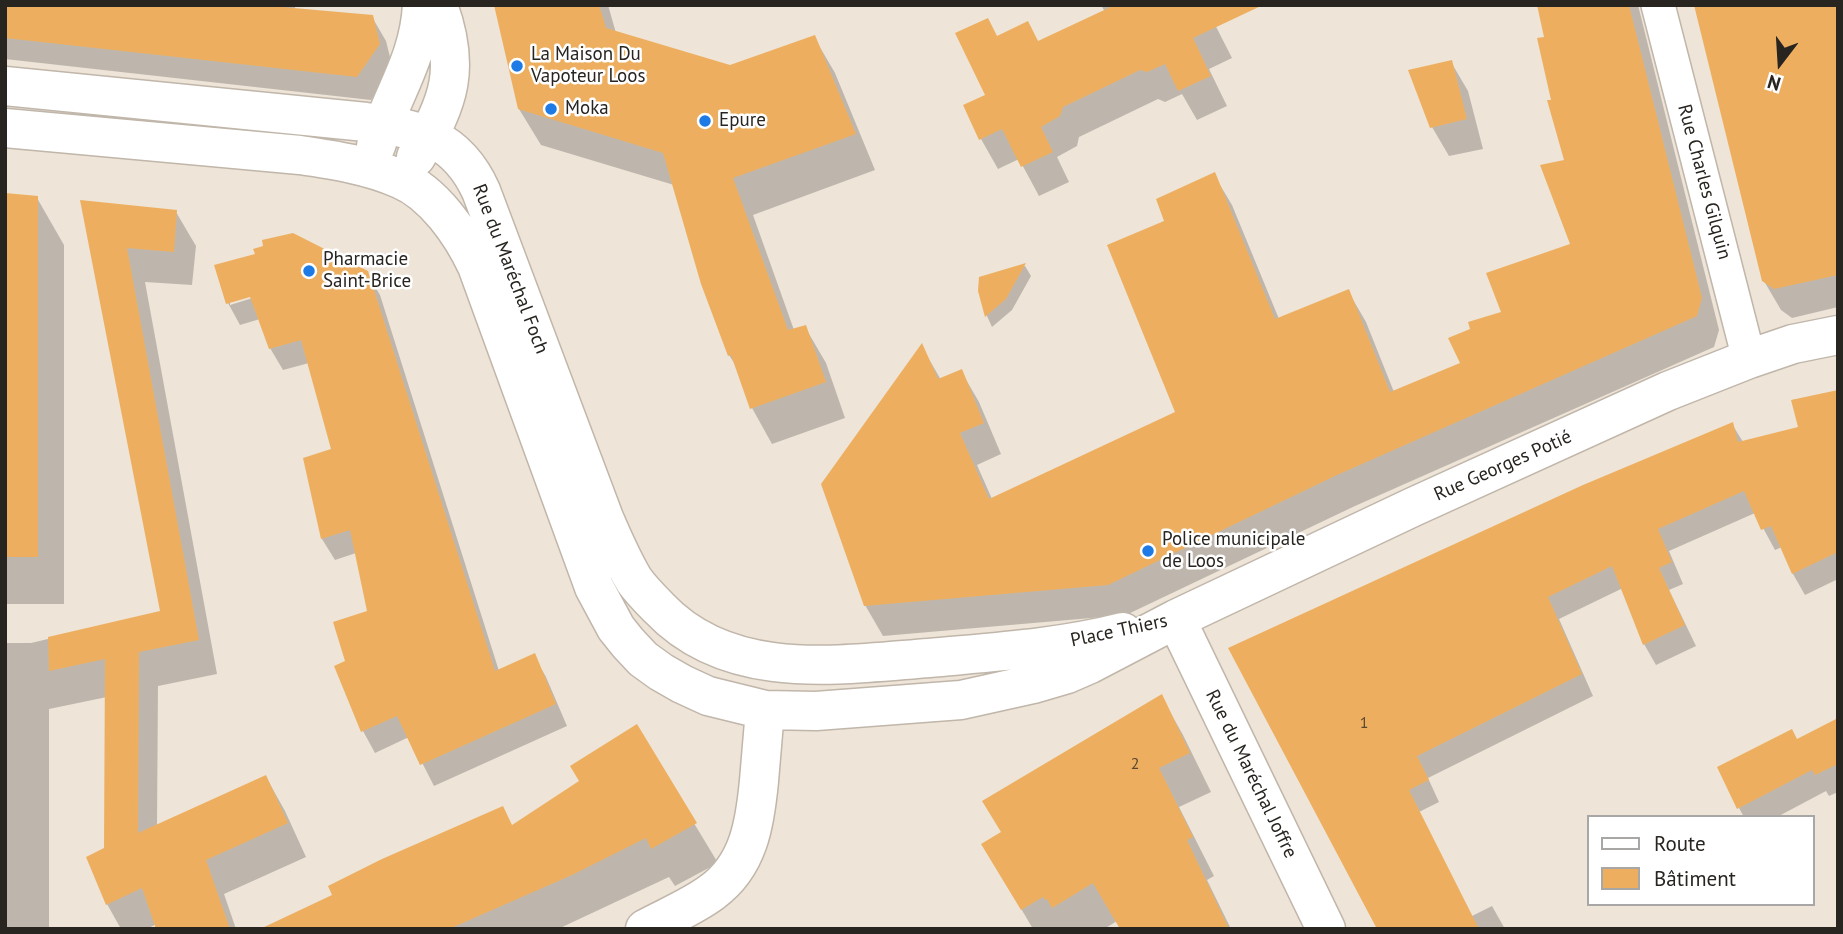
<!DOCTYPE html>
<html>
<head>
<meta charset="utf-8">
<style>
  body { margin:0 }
  #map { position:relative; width:1843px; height:934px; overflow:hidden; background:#eee4d7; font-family:"PT Sans",sans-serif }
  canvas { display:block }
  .frame { position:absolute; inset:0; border:7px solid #282420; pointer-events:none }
  .legend { position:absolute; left:1587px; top:815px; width:228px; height:91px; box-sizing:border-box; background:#fff; border:2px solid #a9a7a6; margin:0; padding:9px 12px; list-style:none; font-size:21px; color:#282420 }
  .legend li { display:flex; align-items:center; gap:14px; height:35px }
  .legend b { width:35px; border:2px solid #a9a7a6 }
  .north { position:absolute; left:1745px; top:28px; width:70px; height:70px; -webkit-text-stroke:5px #fff; paint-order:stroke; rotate:197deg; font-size:19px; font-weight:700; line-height:28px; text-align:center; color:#282420 }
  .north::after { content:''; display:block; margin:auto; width:24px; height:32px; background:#282420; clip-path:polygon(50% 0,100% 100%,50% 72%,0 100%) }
</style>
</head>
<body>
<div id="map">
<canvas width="1843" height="934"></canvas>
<div class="frame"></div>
<ul class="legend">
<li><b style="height:9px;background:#fff"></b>Route</li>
<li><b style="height:19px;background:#edaf5f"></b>Bâtiment</li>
</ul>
<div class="north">N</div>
</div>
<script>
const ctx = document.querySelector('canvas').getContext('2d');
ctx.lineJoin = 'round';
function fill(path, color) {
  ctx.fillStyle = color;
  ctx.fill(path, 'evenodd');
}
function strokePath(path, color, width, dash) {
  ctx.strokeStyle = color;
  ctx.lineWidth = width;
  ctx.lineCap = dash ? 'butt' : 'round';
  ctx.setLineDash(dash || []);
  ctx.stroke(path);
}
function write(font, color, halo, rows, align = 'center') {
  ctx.font = font + ' "PT Sans",sans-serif';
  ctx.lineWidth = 5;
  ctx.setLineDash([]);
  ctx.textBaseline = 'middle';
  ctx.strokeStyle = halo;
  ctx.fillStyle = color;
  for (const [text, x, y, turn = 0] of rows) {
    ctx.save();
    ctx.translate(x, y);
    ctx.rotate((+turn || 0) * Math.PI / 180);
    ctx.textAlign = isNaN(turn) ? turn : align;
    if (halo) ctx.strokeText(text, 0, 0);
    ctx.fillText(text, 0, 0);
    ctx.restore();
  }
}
const shadow = new Path2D(`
  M 5,5 L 295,5 L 295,10 L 372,17 L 386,41 L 393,69 L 371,100 L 5,59 Z
  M 496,5 L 608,5 L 616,33 L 730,66 L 814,37 L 835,73 L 875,170 L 753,215 L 794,330 L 805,327 L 826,363 L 845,418 L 772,444 L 752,408 L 738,369 L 729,355 L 674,185 L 541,145 L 519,109 Z
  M 1101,5 L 1205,5 L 1232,58 L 1209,69 L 1227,106 L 1197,120 L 1182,94 L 1165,102 L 1158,99 L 1079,137 L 1077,146 L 1057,157 L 1069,182 L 1039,196 L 1019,159 L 998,169 L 981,139 L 966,106 L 987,96 L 997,38 L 1039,43 L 1105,12 Z
  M 1538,5 L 1638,5 L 1719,330 L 1714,347 L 1355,506 L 1126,615 L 883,636 L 865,605 L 922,347 L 941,380 L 961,371 L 979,402 L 1001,454 L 977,465 L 992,499 L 1177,413 L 1167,222 L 1214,175 L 1232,205 L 1279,319 L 1348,291 L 1366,322 L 1394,392 L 1462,364 L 1503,313 L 1573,245 L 1566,161 L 1553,101 L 1546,38 Z
  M 1838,18 L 1838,307 L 1792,318 L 1781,310 L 1764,281 Z
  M 1451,62 L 1468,91 L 1483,149 L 1449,156 L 1432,127 Z
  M 5,194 L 37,198 L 64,245 L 64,604 L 5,604 Z
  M 82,202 L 176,212 L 196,246 L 192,285 L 145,282 L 217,674 L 158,686 L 157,826 L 266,777 L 285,811 L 306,857 L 224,894 L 236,929 L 158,929 L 157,924 L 146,929 L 121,929 L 107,904 L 106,850 L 107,697 L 49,709 L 49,929 L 5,929 L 5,643 L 31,643 L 162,612 Z
  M 217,266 L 367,273 L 380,295 L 499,671 L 534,656 L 546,677 L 567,726 L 434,786 L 409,737 L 375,753 L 363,731 L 348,662 L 369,613 L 356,553 L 335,560 L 322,539 L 305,459 L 332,449 L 309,363 L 283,370 L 270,348 L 260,319 L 240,325 L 228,303 ZM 258,293 L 259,296 L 230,305 L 230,301 Z
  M 1025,266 L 1031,276 L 1012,310 L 992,327 L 987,316 L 979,290 L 980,278 Z
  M 1838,392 L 1838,579 L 1805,595 L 1793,574 L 1782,547 L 1775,550 L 1755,513 L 1669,551 L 1683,584 L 1669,590 L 1696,646 L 1656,665 L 1644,644 L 1623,588 L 1559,619 L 1593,696 L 1428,778 L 1439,802 L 1419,812 L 1472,916 L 1492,906 L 1505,929 L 1380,929 L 1231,649 L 1732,424 L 1743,442 L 1800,428 Z
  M 1161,696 L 1183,735 L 1211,792 L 1179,807 L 1214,876 L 1207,880 L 1231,929 L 1122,929 L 1117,921 L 1104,929 L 1033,929 L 1006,883 L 1003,833 Z
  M 1838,720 L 1838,792 L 1829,796 L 1826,791 L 1777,817 L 1744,817 L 1739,808 L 1797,742 Z
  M 636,727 L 718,863 L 675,886 L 669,877 L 558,929 L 306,929 L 513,826 L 581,782 Z`);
const building = new Path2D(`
  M 5,5 L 282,5 L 282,7 L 373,15 L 380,44 L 357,77 L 5,38 Z
  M 494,5 L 599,5 L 606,28 L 730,65 L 815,35 L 856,134 L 733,178 L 788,330 L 806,325 L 826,382 L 750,409 L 731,355 L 728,356 L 701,284 L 663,153 L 518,109 Z
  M 1115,5 L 1263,5 L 1193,38 L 1211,76 L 1178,91 L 1165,64 L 1147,72 L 1140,70 L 1063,107 L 1060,116 L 1041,127 L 1053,152 L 1021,167 L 1002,129 L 979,140 L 963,105 L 985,95 L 955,33 L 988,18 L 997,36 L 1028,21 L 1038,41 Z
  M 1537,5 L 1629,5 L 1702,298 L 1697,316 L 1337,475 L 1108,585 L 864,606 L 821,484 L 922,343 L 938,379 L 962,369 L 984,423 L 960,433 L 989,499 L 1175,412 L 1107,245 L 1164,221 L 1156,199 L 1215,172 L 1275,319 L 1349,289 L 1390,392 L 1460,363 L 1448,338 L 1470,329 L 1468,322 L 1501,312 L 1486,273 L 1570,244 L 1540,165 L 1564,160 L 1547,100 L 1551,100 L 1537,38 L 1544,37 Z
  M 1694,5 L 1838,5 L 1838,275 L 1774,289 L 1762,281 Z
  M 1452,60 L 1467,119 L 1430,128 L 1408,70 Z
  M 5,193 L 38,196 L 38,557 L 5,557 Z
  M 80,200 L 177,210 L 174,252 L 127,248 L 199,640 L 139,652 L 138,833 L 266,775 L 288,823 L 206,860 L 230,929 L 156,929 L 142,888 L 106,905 L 86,857 L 104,848 L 105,659 L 49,671 L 48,637 L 160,611 Z
  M 293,233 L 368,271 L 495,671 L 535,653 L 556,704 L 420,765 L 397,716 L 361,732 L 334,666 L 345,661 L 333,622 L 367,611 L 350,530 L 321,539 L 303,458 L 331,449 L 301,340 L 269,349 L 250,297 L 226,304 L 214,265 L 255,254 L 253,249 L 263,246 L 262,240 Z
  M 1026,263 L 1006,299 L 985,317 L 978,291 L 979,277 Z
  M 1838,390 L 1838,552 L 1792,574 L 1771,526 L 1761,530 L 1744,491 L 1658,529 L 1672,562 L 1659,568 L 1685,625 L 1643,645 L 1612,566 L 1548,597 L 1582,674 L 1417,756 L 1429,780 L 1409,790 L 1479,929 L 1377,929 L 1228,648 L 1583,485 L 1733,422 L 1738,442 L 1798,427 L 1791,400 Z
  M 1162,694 L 1190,753 L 1159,768 L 1193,837 L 1187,840 L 1229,929 L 1120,929 L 1093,883 L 1052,908 L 1047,899 L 1045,900 L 1043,897 L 1021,910 L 981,844 L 1001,832 L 982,801 Z
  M 1838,718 L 1838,764 L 1815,775 L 1812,770 L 1737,809 L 1717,767 L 1792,729 L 1797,739 Z
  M 637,724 L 697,823 L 651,849 L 646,838 L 572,875 L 449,929 L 260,929 L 332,895 L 328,886 L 382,859 L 503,806 L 512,825 L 579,781 L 570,766 Z`);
const street = new Path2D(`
  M 1658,5 L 1749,359`);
const secondary = new Path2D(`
  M 5,86 L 366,122 C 419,129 457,138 481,191 L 604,518 C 613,539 622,560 634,580 C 641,590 650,599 659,608 C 729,682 837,665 929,658 C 994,652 1060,648 1123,632
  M 5,128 L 300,155 C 334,160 368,165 400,179 C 434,193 462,234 477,266 L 594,587 L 616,628 L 628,643 L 643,659 L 661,672 L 682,684 L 708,696 L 765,710 L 816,711 L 961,700 L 1033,684 L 1067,674 L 1090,664 L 1176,619 L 1413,507 L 1668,391 L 1749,359 L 1793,344 L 1838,335
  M 376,146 C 391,95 419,61 422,5
  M 416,157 C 450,102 461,67 438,5
  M 1176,619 L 1326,929
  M 645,929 C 667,917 692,907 712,892 C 749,865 755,823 759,781 C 761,757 763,734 765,710`);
const markers = [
  [517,66,7,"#1e7ae4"],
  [551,109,7,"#1e7ae4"],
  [705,121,7,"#1e7ae4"],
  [309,271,7,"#1e7ae4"],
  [1148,551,7,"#1e7ae4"]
];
const numberNames = [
  ["1",1364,723],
  ["2",1135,764]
];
const poiNames = [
  ["La Maison Du",531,55],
  ["Vapoteur Loos",531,77],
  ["Moka",565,109],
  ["Epure",719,121],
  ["Pharmacie",323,260],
  ["Saint-Brice",323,282],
  ["Police municipale",1162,540],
  ["de Loos",1162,562]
];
const streetNames = [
  ["Rue Charles Gilquin",1704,182,75],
  ["Rue du Maréchal Foch",510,269,69],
  ["Rue Georges Potié",1503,466,-24],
  ["Place Thiers",1119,631,-12],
  ["Rue du Maréchal Joffre",1251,774,64]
];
fill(shadow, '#0003');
fill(building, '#edaf5f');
strokePath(street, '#c0b6aa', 36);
strokePath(secondary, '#c0b6aa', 41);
strokePath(street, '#fff', 33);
strokePath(secondary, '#fff', 38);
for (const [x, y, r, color] of markers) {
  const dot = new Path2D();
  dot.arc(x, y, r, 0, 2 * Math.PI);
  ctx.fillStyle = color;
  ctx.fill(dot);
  strokePath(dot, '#fff', 2.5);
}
write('16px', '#594730', null, numberNames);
write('19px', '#282420', '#fff', poiNames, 'left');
write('19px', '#282420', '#fff', streetNames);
</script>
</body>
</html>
